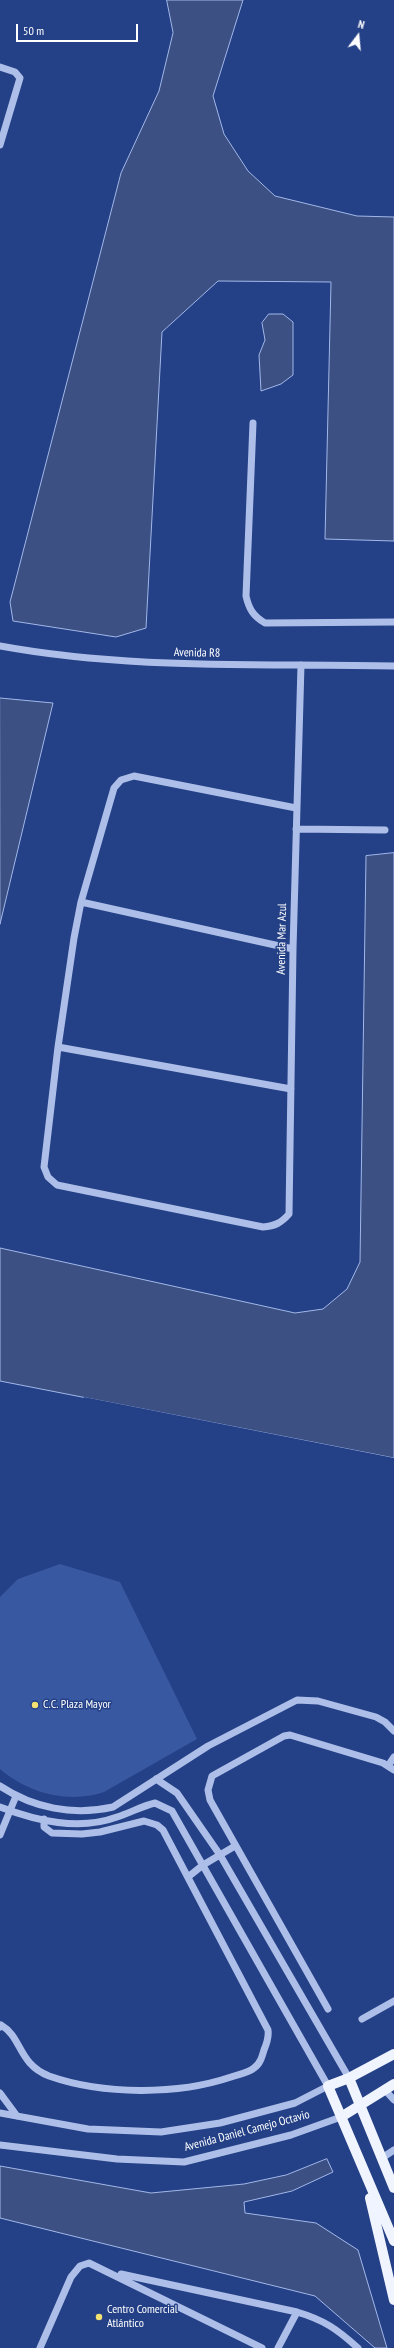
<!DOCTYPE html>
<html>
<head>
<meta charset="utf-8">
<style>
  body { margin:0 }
  #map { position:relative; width:394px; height:2348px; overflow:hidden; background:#244086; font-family:"PT Sans Narrow",sans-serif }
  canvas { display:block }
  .north { position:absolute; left:338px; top:16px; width:40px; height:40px; -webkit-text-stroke:3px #244086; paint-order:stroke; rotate:16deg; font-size:11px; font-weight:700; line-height:16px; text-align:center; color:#fff }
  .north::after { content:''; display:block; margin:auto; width:14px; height:18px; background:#fff; clip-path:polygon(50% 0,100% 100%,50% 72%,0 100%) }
  .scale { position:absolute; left:16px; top:24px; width:122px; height:18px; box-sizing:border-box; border:2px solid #fff; border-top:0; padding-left:5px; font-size:12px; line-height:14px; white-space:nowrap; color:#fff; -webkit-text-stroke:3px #244086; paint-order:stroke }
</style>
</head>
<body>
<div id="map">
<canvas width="394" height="2348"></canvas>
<div class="north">N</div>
<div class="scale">50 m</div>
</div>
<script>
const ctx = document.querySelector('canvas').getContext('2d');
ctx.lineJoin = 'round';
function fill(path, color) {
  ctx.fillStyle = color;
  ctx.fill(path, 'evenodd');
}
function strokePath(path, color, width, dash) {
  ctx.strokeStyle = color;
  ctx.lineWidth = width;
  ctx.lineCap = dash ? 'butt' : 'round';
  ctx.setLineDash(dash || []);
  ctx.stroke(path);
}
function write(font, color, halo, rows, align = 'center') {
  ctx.font = font + ' "PT Sans Narrow",sans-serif';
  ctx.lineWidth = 3;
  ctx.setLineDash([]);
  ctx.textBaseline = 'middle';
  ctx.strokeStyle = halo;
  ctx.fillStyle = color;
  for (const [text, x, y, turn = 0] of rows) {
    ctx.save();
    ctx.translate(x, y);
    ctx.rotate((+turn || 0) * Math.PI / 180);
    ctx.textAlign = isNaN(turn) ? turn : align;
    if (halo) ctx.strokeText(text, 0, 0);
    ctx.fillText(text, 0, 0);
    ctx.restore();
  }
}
const green = new Path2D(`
  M 60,1564 L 120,1582 L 197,1739 L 104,1792 C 68,1804 28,1793 0,1769 L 0,1597 L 18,1579 Z`);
const water = new Path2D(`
  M 167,0 L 243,0 L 213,96 L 224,134 L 248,171 L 275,196 L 357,216 L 394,217 L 394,541 L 325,539 L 331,282 L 218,281 L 162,332 L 146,628 L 116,637 L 13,621 L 10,602 L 121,173 L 159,91 L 173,33 Z
  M 269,314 L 283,314 L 293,322 L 293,375 L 281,384 L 261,391 L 259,355 L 265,340 L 262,323 Z
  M 0,698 L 53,703 L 0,924 Z
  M 394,853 L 394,1458 L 0,1381 L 0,1248 L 295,1313 L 323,1309 L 347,1289 L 360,1262 L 366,856 Z
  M 327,2159 L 333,2172 L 292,2191 L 244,2202 L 245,2213 L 316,2223 L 358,2250 L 387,2348 L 375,2348 L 315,2296 L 0,2218 L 0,2166 L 151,2193 L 244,2184 L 286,2175 Z`);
const pier = new Path2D(`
  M 84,1397 L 394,1458 L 394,1460 L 83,1399 Z`);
const minor = new Path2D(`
  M 0,67 L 15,72 L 20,78 L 0,145
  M 253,423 L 246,596 C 249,609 253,616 265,623 L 394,622
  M 0,646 C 130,670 263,663 394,666
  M 296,808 L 134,776 L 121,780 L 114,788 L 81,902 L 74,938 L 58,1047 L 44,1167 L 48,1177 L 57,1185 L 263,1227 C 275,1226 281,1223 289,1214 L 293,949 L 301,665
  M 296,829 L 385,830
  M 81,902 L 293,949
  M 58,1047 L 291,1089
  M 388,1766 L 394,1757
  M 156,1779 L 177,1793 L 220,1855 L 349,2078
  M 0,1786 C 33,1808 73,1816 113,1807 L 208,1746 L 297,1700 L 318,1701 L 376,1717 L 385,1722 L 394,1731
  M 0,1807 C 37,1821 79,1831 117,1817 C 130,1813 142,1806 155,1803 L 172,1811 L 328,2086 L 295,2103 L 220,2123 L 161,2132 L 88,2129 L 0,2113
  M 0,1835 L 16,1796
  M 188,1877 L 203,1865 L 235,1846
  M 328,2009 L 210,1800 L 208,1790 L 212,1776 L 284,1736 L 290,1735 L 383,1763 L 394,1770
  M 362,2019 L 394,2001
  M 0,2027 L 1,2025 C 22,2037 18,2064 49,2076 C 103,2095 178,2095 231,2077 C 239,2074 248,2073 254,2068 C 260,2064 262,2057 264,2050 C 267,2043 269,2037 268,2030 L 163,1830 L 157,1825 L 144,1821 L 100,1832 L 82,1834 L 52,1833 L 44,1827 L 44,1819
  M 384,2089 L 394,2100
  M 0,2093 L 17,2116
  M 0,2145 L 117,2159 L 184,2162 L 291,2135 L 341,2117
  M 382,2158 L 394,2150
  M 121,2274 L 297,2312 L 278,2348
  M 297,2312 C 324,2320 337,2329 358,2348
  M 40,2348 L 71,2277 L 80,2266 L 89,2263 L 262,2348`);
const major = new Path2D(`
  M 394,2054 L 349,2078 L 328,2086 L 394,2241
  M 349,2078 L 394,2188
  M 341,2117 L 394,2084
  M 370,2198 L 394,2300`);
const markers = [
  [35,1705,4,"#f3e171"],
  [99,2317,4,"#f3e171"]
];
const streetNames = [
  ["Avenida R8",197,653,1],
  ["Avenida Mar Azul",282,939,-89],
  ["Avenida Daniel Camejo Octavio",247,2131,-15]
];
const poiNames = [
  ["C.C. Plaza Mayor",43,1705],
  ["Centro Comercial",107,2310],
  ["Atlántico",107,2324]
];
fill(green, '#3858a2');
fill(water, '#3c5084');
strokePath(water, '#a2b8e9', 1);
fill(pier, '#244086');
strokePath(minor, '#adbfe9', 7);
strokePath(major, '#f0f4fe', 10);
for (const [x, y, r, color] of markers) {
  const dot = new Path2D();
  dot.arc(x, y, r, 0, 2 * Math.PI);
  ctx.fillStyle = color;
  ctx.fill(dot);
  strokePath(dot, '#244086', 1.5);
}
write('12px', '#fff', '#244086', streetNames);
write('12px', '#fff', '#244086', poiNames, 'left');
</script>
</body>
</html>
